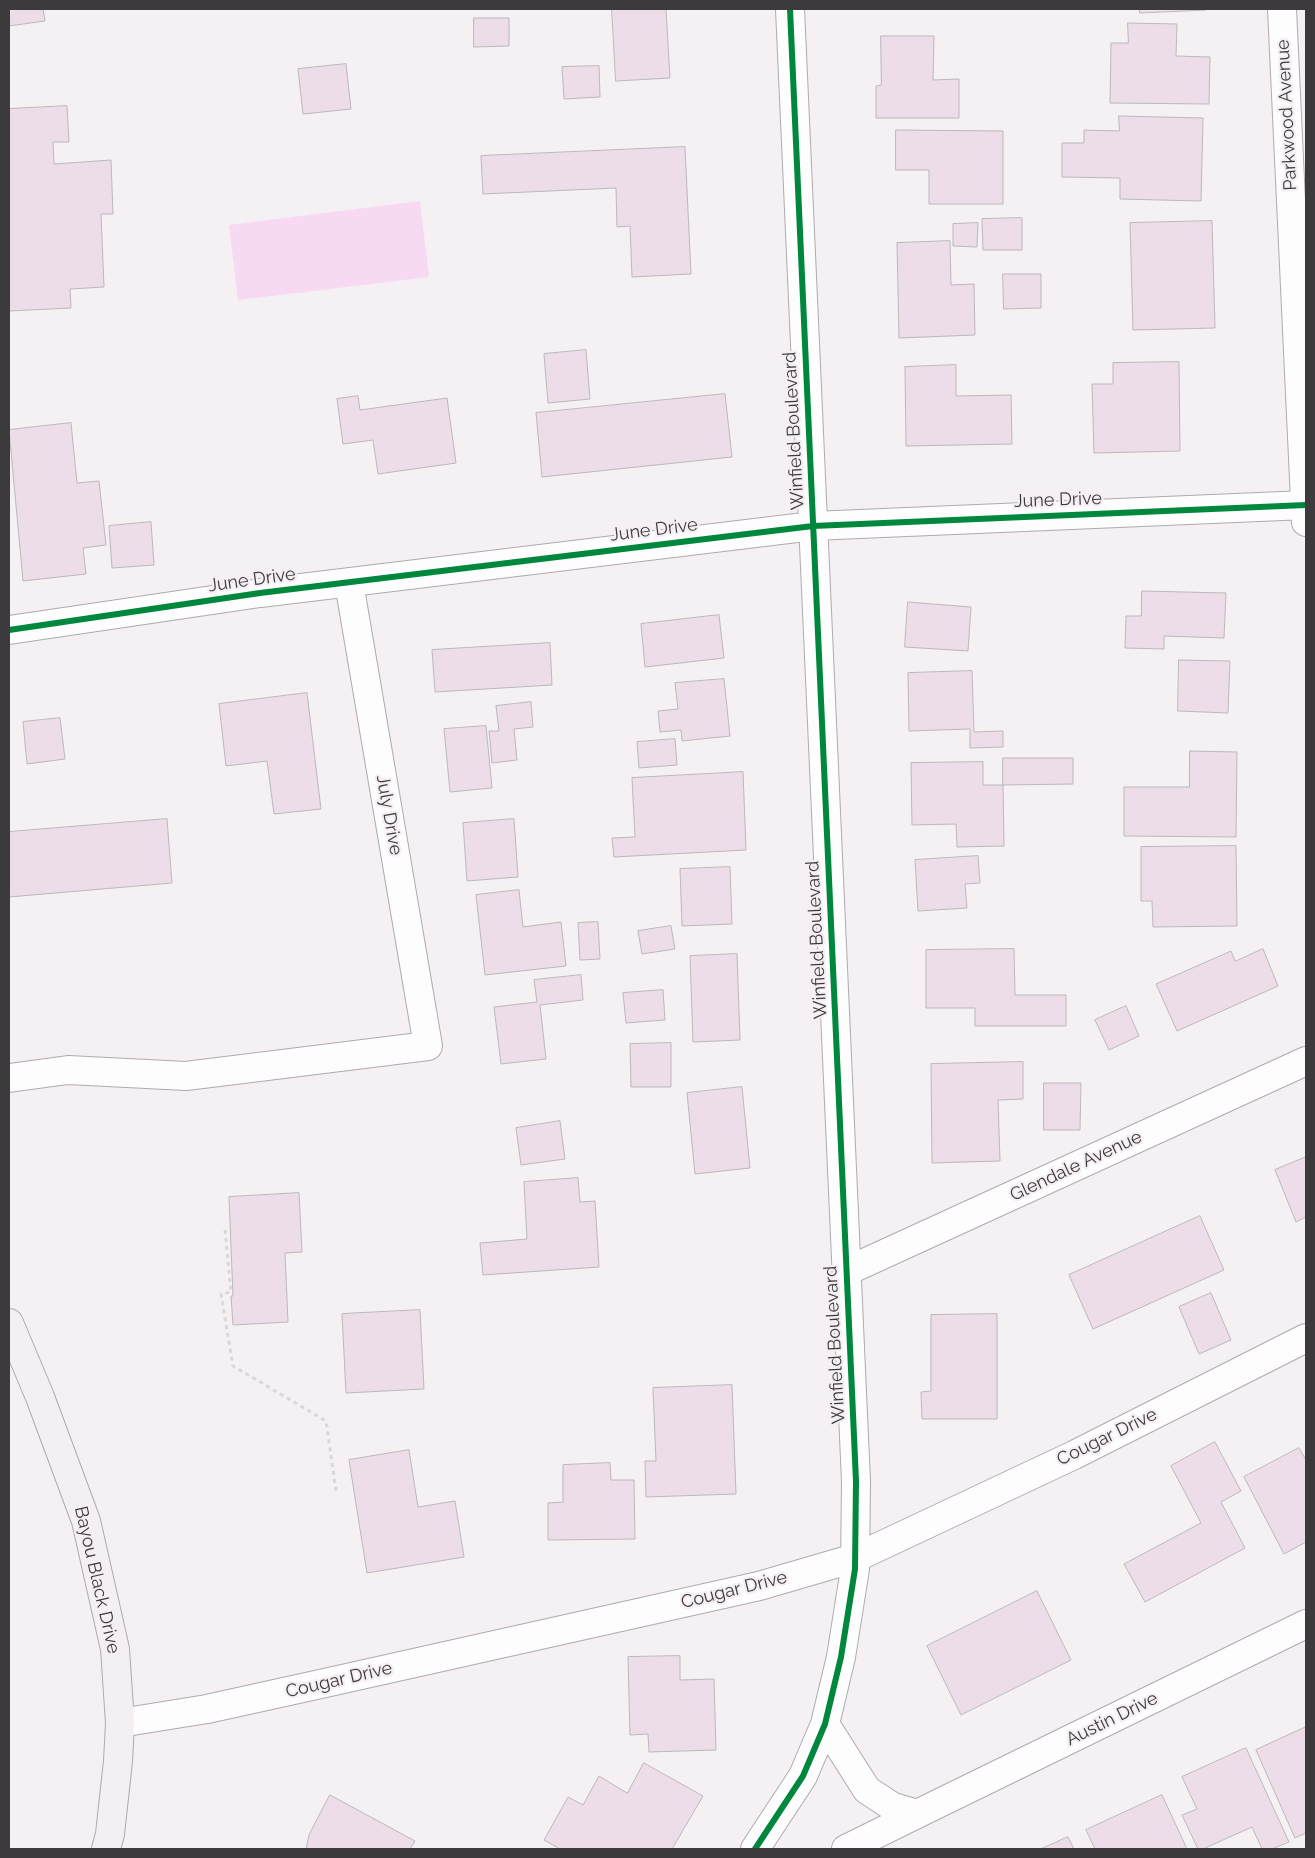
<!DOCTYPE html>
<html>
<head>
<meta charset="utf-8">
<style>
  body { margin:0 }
  #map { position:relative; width:1315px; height:1858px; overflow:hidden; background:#f4f0f3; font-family:Raleway,sans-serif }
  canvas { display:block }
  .frame { position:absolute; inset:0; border:10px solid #3c3a3c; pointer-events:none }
</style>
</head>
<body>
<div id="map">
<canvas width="1315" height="1858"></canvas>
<div class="frame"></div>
</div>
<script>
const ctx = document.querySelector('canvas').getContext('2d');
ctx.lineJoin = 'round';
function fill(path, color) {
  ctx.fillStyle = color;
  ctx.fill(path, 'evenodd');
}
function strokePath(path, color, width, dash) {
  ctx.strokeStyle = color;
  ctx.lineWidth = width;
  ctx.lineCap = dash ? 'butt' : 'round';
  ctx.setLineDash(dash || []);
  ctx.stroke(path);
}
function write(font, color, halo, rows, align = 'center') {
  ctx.font = font + ' Raleway,sans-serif';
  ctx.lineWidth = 4.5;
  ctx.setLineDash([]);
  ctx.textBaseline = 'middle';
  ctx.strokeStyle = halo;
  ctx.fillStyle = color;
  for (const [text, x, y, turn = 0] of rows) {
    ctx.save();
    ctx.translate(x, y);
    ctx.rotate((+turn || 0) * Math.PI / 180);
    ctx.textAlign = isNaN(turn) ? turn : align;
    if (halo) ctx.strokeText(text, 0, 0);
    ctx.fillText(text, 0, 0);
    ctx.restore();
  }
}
const green = new Path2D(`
  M 420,201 L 429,277 L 238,300 L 229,225 Z`);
const building = new Path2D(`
  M 9,9 L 43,9 L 45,21 L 9,26 Z
  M 612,9 L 666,9 L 670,78 L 616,81 Z
  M 1140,9 L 1206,9 L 1206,10 L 1140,13 Z
  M 474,18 L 509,18 L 509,46 L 474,47 Z
  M 1128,23 L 1177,24 L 1176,56 L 1210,57 L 1209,104 L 1110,103 L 1111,43 L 1128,43 Z
  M 881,36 L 934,36 L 933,80 L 959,79 L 959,118 L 876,118 L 876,86 L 881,85 Z
  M 346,64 L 351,109 L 303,114 L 298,69 Z
  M 599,66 L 600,97 L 564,99 L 562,67 Z
  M 67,106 L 69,142 L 53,142 L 54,164 L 111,160 L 113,214 L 101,214 L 104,287 L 70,289 L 71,308 L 9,311 L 9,109 Z
  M 1119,116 L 1203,118 L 1201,201 L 1120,199 L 1120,178 L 1062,177 L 1062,143 L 1084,143 L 1084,130 L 1119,131 Z
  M 896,130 L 1003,131 L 1003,204 L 929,204 L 929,170 L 896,170 Z
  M 685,147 L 691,274 L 632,277 L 630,226 L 617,227 L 616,188 L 483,194 L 481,156 Z
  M 1022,218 L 1022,250 L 983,250 L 982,219 Z
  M 1212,221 L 1215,328 L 1133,330 L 1130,223 Z
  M 978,223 L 977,247 L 953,246 L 953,224 Z
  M 950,241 L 951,285 L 974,284 L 975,335 L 899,338 L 897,243 Z
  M 1003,274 L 1041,274 L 1041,308 L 1004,309 Z
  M 586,350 L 590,399 L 548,403 L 544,354 Z
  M 1179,362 L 1180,451 L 1094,453 L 1092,384 L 1113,384 L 1113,363 Z
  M 956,365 L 956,396 L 1011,395 L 1012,444 L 906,446 L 905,367 Z
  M 725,394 L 732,457 L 542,477 L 536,413 Z
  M 358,396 L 360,410 L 447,398 L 456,463 L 378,474 L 373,440 L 343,444 L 337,399 Z
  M 71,423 L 77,483 L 99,481 L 106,545 L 83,548 L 86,574 L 23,581 L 9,430 Z
  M 151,522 L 154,565 L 112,568 L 109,526 Z
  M 1142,591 L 1226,593 L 1224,638 L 1164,636 L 1164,649 L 1125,648 L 1126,616 L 1141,616 Z
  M 908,602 L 971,607 L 968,651 L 905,647 Z
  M 719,615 L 724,658 L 645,667 L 641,624 Z
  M 550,643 L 552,685 L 435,692 L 432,650 Z
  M 1179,660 L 1230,661 L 1228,713 L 1178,711 Z
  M 972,671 L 974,732 L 1003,731 L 1003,747 L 970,748 L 970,729 L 909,731 L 908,673 Z
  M 724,679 L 730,736 L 682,741 L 681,730 L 660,732 L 658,711 L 678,709 L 675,683 Z
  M 307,693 L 321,809 L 274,814 L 267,761 L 226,766 L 219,704 Z
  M 531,702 L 533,727 L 514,729 L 517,760 L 492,763 L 489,731 L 499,731 L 496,706 Z
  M 60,718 L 65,759 L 27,764 L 23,722 Z
  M 486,726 L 492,788 L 450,792 L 444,729 Z
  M 675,739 L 677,765 L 639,768 L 637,742 Z
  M 1190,751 L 1237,752 L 1236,837 L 1124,836 L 1124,787 L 1189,787 Z
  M 1003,758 L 1073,758 L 1073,784 L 1003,785 Z
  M 983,762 L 983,785 L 1003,785 L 1004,846 L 957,847 L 956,824 L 912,825 L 911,763 Z
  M 743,772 L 746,850 L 614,857 L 612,838 L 635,837 L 632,778 Z
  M 167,819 L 172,883 L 9,897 L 9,832 Z
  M 514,819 L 518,877 L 467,881 L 463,823 Z
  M 1236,846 L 1237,926 L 1153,927 L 1152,901 L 1141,901 L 1141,847 Z
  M 978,856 L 980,883 L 965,884 L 967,908 L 918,911 L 915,860 Z
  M 730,867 L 732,924 L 682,926 L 680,869 Z
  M 519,890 L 523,927 L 561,922 L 566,966 L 485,975 L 476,895 Z
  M 598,922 L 600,959 L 580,960 L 578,923 Z
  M 671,926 L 675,949 L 642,954 L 638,931 Z
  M 1014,949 L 1015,995 L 1066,995 L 1066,1026 L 975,1026 L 975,1008 L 926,1008 L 926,950 Z
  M 1263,949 L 1278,986 L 1177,1031 L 1156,984 L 1231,951 L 1235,961 Z
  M 737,954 L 740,1040 L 693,1042 L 690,956 Z
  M 581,975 L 583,1000 L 540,1005 L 546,1059 L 501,1064 L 494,1007 L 537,1002 L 534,980 Z
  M 663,990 L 665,1020 L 626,1023 L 623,993 Z
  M 1126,1006 L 1139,1036 L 1109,1050 L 1095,1020 Z
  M 671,1043 L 671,1087 L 631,1087 L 630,1044 Z
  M 1023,1062 L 1023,1099 L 998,1100 L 1000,1161 L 932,1163 L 931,1064 Z
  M 1044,1083 L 1081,1083 L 1080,1130 L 1044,1130 Z
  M 742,1087 L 750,1168 L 695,1174 L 687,1093 Z
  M 560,1121 L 565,1159 L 521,1165 L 516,1128 Z
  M 1306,1157 L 1306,1217 L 1296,1222 L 1275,1170 Z
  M 578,1178 L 580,1202 L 595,1201 L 599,1267 L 483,1275 L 480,1243 L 527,1239 L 524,1182 Z
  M 299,1193 L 302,1252 L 285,1253 L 288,1322 L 233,1325 L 231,1296 L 233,1296 L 229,1197 Z
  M 1200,1216 L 1224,1270 L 1093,1329 L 1069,1275 Z
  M 1211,1293 L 1231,1340 L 1199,1354 L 1179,1307 Z
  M 420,1310 L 424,1389 L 346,1393 L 342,1314 Z
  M 997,1314 L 997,1419 L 922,1419 L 921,1392 L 931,1391 L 931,1315 Z
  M 732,1385 L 736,1494 L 646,1497 L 645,1461 L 656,1461 L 653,1388 Z
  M 1215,1442 L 1241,1491 L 1221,1502 L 1245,1548 L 1145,1602 L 1124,1564 L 1201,1523 L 1171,1466 Z
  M 1299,1448 L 1306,1460 L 1306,1542 L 1284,1554 L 1244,1477 Z
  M 409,1450 L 418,1507 L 455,1501 L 464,1557 L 367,1573 L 349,1460 Z
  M 610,1463 L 611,1480 L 634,1480 L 635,1539 L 548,1540 L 548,1503 L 563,1502 L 563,1465 Z
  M 1037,1591 L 1071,1660 L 961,1715 L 927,1646 Z
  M 680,1656 L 680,1680 L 714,1679 L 716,1750 L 649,1752 L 648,1734 L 630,1735 L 628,1657 Z
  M 1306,1727 L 1306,1833 L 1295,1838 L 1256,1750 Z
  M 1246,1748 L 1289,1842 L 1272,1849 L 1262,1849 L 1252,1827 L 1203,1849 L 1198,1849 L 1182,1815 L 1197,1809 L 1182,1777 Z
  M 644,1763 L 703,1796 L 672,1849 L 560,1849 L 544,1840 L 568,1797 L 583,1805 L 599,1776 L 627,1793 Z
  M 330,1795 L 415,1841 L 410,1849 L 306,1849 L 309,1835 Z
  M 1162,1795 L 1187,1849 L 1095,1849 L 1086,1830 Z
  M 1068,1837 L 1074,1849 L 1041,1849 Z`);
const path = new Path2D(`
  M 225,1230 L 231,1292 L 221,1294 L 233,1366 L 326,1421 L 336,1491`);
const street = new Path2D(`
  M 1282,9 L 1306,522
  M 9,630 L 260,593 L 813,526 L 1306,505
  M 9,1078 L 68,1070 L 186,1076 L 428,1046 L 349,583
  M 847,1271 L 1306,1061
  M 120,1723 L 207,1709 L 325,1683 L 759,1586 L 855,1558 L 1074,1455 L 1306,1338
  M 825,1724 L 867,1790 L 893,1807 L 917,1814 L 1306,1624
  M 755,1849 L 803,1776 L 825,1724 L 841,1657 L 855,1569 L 856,1481 L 790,9
  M 846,1849 L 917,1814`);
const secondary = new Path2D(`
  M 9,1323 L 40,1397 L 86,1521 L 115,1649 L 120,1723 L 118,1761 L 110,1834 L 106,1849`);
const cycleway = new Path2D(`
  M 9,630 L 260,593 L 813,526 L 1306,505
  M 755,1849 L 803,1776 L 825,1724 L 841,1657 L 855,1569 L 856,1481 L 790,9`);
const streetNames = [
  ["Parkwood Avenue",1287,115,-93],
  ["Winfield Boulevard",794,431,-93],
  ["June Drive",1058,500,-2],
  ["June Drive",654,530,-7],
  ["June Drive",252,580,-8],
  ["July Drive",389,815,80],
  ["Winfield Boulevard",817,940,-93],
  ["Glendale Avenue",1076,1166,-25],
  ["Winfield Boulevard",835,1345,-93],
  ["Cougar Drive",1107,1437,-26],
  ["Bayou Black Drive",97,1580,77],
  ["Cougar Drive",734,1590,-14],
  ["Cougar Drive",339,1680,-13],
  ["Austin Drive",1112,1719,-26]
];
fill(green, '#f7d9f1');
fill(building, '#ecdde9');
strokePath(building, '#bbb8ba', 1);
strokePath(street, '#aeabae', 30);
strokePath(secondary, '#aeabae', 30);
strokePath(path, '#d9d7d9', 3, [4, 4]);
strokePath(street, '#fdfdfd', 28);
strokePath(secondary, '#f3eff3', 28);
strokePath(cycleway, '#00873e', 6);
write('18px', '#3c3a3c', '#f5eff4', streetNames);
</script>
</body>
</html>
